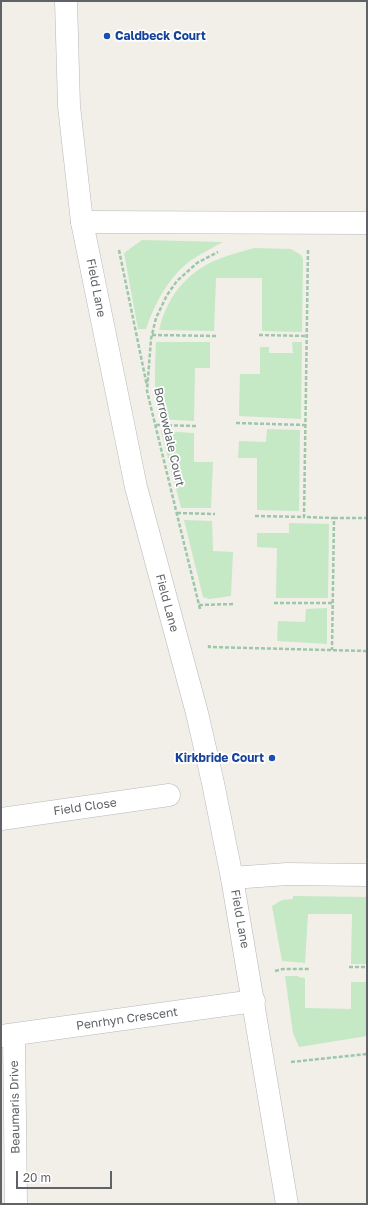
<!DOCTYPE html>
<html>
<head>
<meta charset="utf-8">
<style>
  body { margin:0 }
  #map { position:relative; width:368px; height:1205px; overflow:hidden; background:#f1efe8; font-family:"Golos Text",sans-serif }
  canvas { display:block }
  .frame { position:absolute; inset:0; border:2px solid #5f6368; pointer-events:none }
  .scale { position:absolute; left:16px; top:1171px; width:96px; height:18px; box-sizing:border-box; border:2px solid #5f6368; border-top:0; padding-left:5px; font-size:12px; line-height:14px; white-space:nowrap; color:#5f6368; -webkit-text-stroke:3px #fff; paint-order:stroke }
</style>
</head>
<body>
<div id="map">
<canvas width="368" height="1205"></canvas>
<div class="frame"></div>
<div class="scale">20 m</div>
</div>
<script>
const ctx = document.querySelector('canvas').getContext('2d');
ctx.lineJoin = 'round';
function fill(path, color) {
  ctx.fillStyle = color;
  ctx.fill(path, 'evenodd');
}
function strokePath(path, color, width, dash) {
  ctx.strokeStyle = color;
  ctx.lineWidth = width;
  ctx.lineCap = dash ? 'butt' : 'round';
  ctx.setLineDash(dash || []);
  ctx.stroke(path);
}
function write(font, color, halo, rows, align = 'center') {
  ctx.font = font + ' "Golos Text",sans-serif';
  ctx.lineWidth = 3.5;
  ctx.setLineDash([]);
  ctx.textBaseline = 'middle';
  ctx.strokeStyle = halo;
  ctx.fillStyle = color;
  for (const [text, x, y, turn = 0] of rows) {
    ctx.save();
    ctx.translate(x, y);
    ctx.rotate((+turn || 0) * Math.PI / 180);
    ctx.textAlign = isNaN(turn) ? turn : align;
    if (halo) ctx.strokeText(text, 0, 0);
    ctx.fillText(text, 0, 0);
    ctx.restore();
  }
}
const green = new Path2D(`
  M 142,240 L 223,242 C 212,248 200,254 190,261 C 168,278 155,303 146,329 L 138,329 L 124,253 Z
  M 254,248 L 291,249 L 301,255 L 303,259 L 302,332 L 262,331 L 262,278 L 216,278 L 214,331 L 159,330 C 168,293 190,268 227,256 C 235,253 245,251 254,248 Z
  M 156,342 L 210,342 L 210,368 L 195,368 L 194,421 L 160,419 C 153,394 155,368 156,342 Z
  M 292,342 L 302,342 L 301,419 L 239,416 L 240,374 L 260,374 L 260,347 L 269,347 L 269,353 L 293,353 Z
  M 267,429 L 300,430 L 299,511 L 257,510 L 257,458 L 238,458 L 239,441 L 266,442 Z
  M 161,431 L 194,433 L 194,462 L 213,462 L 211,508 L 181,508 Z
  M 184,520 L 212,521 L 213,551 L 233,552 L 231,596 L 209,599 L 203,597 Z
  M 289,523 L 329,524 L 328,598 L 276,598 L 277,548 L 257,547 L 257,533 L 289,533 Z
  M 327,608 L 327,644 L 277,641 L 278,621 L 305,622 L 306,609 Z
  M 293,896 L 367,897 L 367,964 L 351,964 L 352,914 L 308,914 L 305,963 L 282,961 L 272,906 L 282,900 L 293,899 Z
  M 285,976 L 298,976 L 299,977 L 305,978 L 305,1008 L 351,1009 L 351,982 L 367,982 L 367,1036 L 299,1047 L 293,1033 Z`);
const path = new Path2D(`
  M 119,250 L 147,386
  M 308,250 L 304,517 L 334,518 L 332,650
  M 152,335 L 217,336
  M 259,335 L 307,336
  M 236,423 L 305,425
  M 156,425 L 196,426
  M 177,513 L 215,514
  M 255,516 L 304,517
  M 334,518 L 367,518
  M 274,603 L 332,603
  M 199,605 L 234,604
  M 200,609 L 147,391 L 151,339 L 156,318 L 167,295 L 177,281 L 197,263 L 218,252
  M 209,645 L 209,647 L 367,651
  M 349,967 L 367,967
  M 275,971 L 283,969 L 310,969
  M 291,1062 L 367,1054`);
const minor = new Path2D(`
  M 82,222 L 367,223
  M 1,819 L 169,795
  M 232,878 L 287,874 L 367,875
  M 14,1035 L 16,1204
  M 1,1036 L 254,1001`);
const tertiary = new Path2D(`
  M 66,1 L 69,106 L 82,222 L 136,487 L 197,713 L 213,783 L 232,878 L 287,1204`);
const markers = [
  [107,36,4,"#1a4fb4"],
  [272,758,4,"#1a4fb4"]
];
const transitNames = [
  ["Caldbeck Court",115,36],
  ["Kirkbride Court",264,758,"right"]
];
const streetNames = [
  ["Field Lane",96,288,79],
  ["Borrowdale Court",169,437,77],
  ["Field Lane",167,603,75],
  ["Field Close",85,807,-8],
  ["Field Lane",240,919,80],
  ["Penrhyn Crescent",127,1019,-8],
  ["Beaumaris Drive",15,1107,-91]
];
fill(green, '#c5e8c5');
strokePath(minor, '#b5b8bc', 23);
strokePath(tertiary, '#b5b8bc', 23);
strokePath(path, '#9cc7a9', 2.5, [4, 2]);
strokePath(minor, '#fff', 22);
strokePath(tertiary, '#fff', 22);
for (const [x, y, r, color] of markers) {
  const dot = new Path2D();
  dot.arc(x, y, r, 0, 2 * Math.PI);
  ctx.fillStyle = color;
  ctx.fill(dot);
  strokePath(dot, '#fff', 1.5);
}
write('bold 12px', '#164399', '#fff', transitNames, 'left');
write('12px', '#5f6368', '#fff', streetNames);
</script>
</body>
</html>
